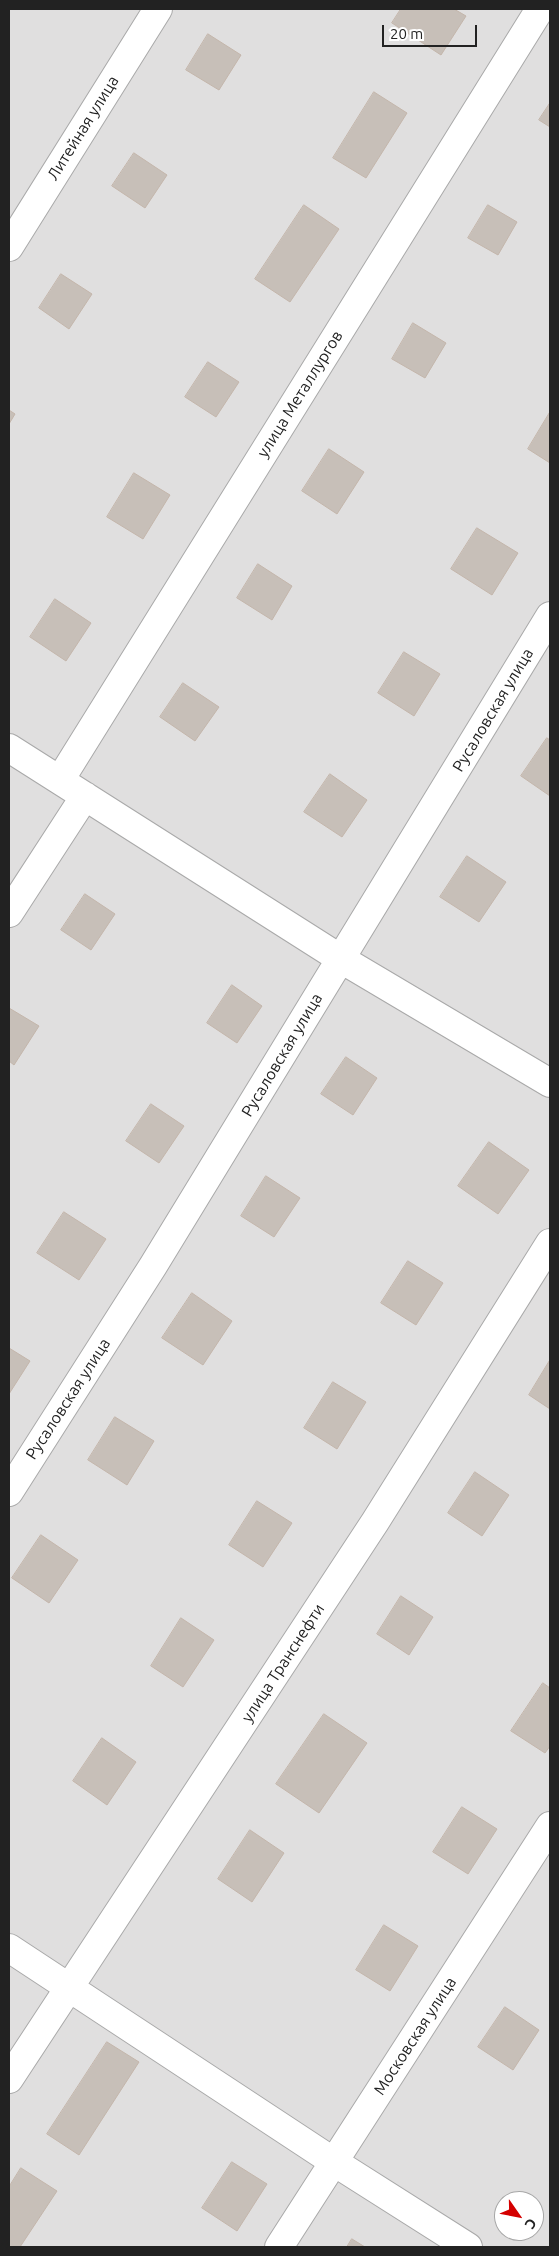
<!DOCTYPE html>
<html>
<head>
<meta charset="utf-8">
<style>
  body { margin:0 }
  #map { position:relative; width:559px; height:2256px; overflow:hidden; background:#f2efe9; font-family:Ubuntu,sans-serif }
  canvas { display:block }
  .frame { position:absolute; inset:0; border:10px solid #222; pointer-events:none }
  .north { position:absolute; left:494px; top:2191px; width:50px; height:50px; box-sizing:border-box; background:#fff; border:1px solid #a7a7a7; border-radius:50%; rotate:123deg; font-size:14px; font-weight:700; line-height:20px; text-align:center; color:#222 }
  .north::after { content:''; display:block; margin:auto; width:18px; height:22px; background:#d40000; clip-path:polygon(50% 0,100% 100%,50% 72%,0 100%) }
  .scale { position:absolute; left:382px; top:25px; width:95px; height:22px; box-sizing:border-box; border:2px solid #222; border-top:0; padding-left:6px; font-size:15px; line-height:18px; white-space:nowrap; color:#222; -webkit-text-stroke:4px #fff; paint-order:stroke }
</style>
</head>
<body>
<div id="map">
<canvas width="559" height="2256"></canvas>
<div class="frame"></div>
<div class="north">С</div>
<div class="scale">20 m</div>
</div>
<script>
const ctx = document.querySelector('canvas').getContext('2d');
ctx.lineJoin = 'round';
function fill(path, color) {
  ctx.fillStyle = color;
  ctx.fill(path, 'evenodd');
}
function strokePath(path, color, width, dash) {
  ctx.strokeStyle = color;
  ctx.lineWidth = width;
  ctx.lineCap = dash ? 'butt' : 'round';
  ctx.setLineDash(dash || []);
  ctx.stroke(path);
}
function write(font, color, halo, rows, align = 'center') {
  ctx.font = font + ' Ubuntu,sans-serif';
  ctx.lineWidth = 5;
  ctx.setLineDash([]);
  ctx.textBaseline = 'middle';
  ctx.strokeStyle = halo;
  ctx.fillStyle = color;
  for (const [text, x, y, turn = 0] of rows) {
    ctx.save();
    ctx.translate(x, y);
    ctx.rotate((+turn || 0) * Math.PI / 180);
    ctx.textAlign = isNaN(turn) ? turn : align;
    if (halo) ctx.strokeText(text, 0, 0);
    ctx.fillText(text, 0, 0);
    ctx.restore();
  }
}
const residential = new Path2D(`
  M 9,9 L 550,9 L 550,2247 L 9,2247 ZM 504,2201 L 534,2201 L 534,2231 L 504,2231 Z`);
const building = new Path2D(`
  M 401,9 L 454,9 L 466,16 L 441,55 L 392,23 Z
  M 208,34 L 241,55 L 219,90 L 186,70 Z
  M 374,92 L 407,113 L 366,178 L 333,158 Z
  M 550,103 L 550,127 L 539,120 Z
  M 134,153 L 167,175 L 145,208 L 112,186 Z
  M 304,205 L 339,229 L 290,302 L 255,279 Z
  M 488,205 L 517,222 L 498,255 L 468,238 Z
  M 61,274 L 92,294 L 69,329 L 39,308 Z
  M 413,323 L 446,343 L 425,378 L 392,359 Z
  M 208,362 L 239,382 L 216,417 L 185,397 Z
  M 9,410 L 15,414 L 9,424 Z
  M 550,412 L 550,463 L 528,449 Z
  M 329,449 L 364,472 L 337,514 L 302,491 Z
  M 134,473 L 170,495 L 143,539 L 107,517 Z
  M 477,528 L 518,553 L 492,595 L 451,569 Z
  M 258,564 L 292,586 L 272,620 L 237,598 Z
  M 55,599 L 91,623 L 66,661 L 30,637 Z
  M 404,652 L 440,674 L 414,716 L 378,693 Z
  M 183,683 L 219,707 L 195,741 L 160,717 Z
  M 547,738 L 550,740 L 550,796 L 521,776 Z
  M 330,774 L 367,800 L 342,837 L 304,812 Z
  M 467,856 L 506,882 L 479,922 L 440,897 Z
  M 85,894 L 115,914 L 91,950 L 61,930 Z
  M 232,985 L 262,1006 L 237,1043 L 207,1023 Z
  M 9,1008 L 39,1026 L 14,1065 L 9,1061 Z
  M 346,1057 L 377,1078 L 353,1115 L 321,1094 Z
  M 151,1104 L 184,1126 L 159,1163 L 126,1141 Z
  M 489,1142 L 529,1170 L 498,1214 L 458,1186 Z
  M 266,1176 L 300,1198 L 274,1237 L 241,1216 Z
  M 64,1212 L 106,1239 L 79,1280 L 37,1253 Z
  M 408,1261 L 443,1283 L 416,1325 L 381,1303 Z
  M 192,1293 L 232,1321 L 203,1365 L 162,1338 Z
  M 9,1348 L 30,1361 L 9,1394 Z
  M 550,1360 L 550,1409 L 529,1395 Z
  M 333,1382 L 366,1402 L 337,1449 L 304,1428 Z
  M 115,1417 L 154,1441 L 127,1485 L 88,1460 Z
  M 475,1472 L 509,1495 L 482,1536 L 448,1513 Z
  M 257,1501 L 292,1523 L 263,1567 L 229,1545 Z
  M 41,1535 L 78,1560 L 49,1603 L 12,1578 Z
  M 401,1596 L 433,1617 L 409,1655 L 377,1634 Z
  M 181,1618 L 214,1640 L 183,1687 L 151,1666 Z
  M 543,1683 L 550,1688 L 550,1746 L 545,1753 L 511,1731 Z
  M 324,1714 L 367,1743 L 319,1813 L 276,1784 Z
  M 102,1738 L 136,1762 L 107,1805 L 73,1781 Z
  M 462,1807 L 497,1829 L 468,1874 L 433,1852 Z
  M 250,1830 L 284,1853 L 252,1902 L 218,1879 Z
  M 384,1925 L 418,1946 L 390,1991 L 356,1970 Z
  M 505,2007 L 539,2030 L 513,2070 L 478,2047 Z
  M 107,2042 L 139,2062 L 79,2155 L 47,2134 Z
  M 232,2162 L 267,2184 L 237,2231 L 202,2208 Z
  M 21,2168 L 57,2191 L 20,2247 L 9,2247 L 9,2187 Z
  M 352,2239 L 365,2247 L 347,2247 Z`);
const minor = new Path2D(`
  M 9,247 L 158,9
  M 9,748 L 341,959 L 550,1083
  M 60,780 L 540,9
  M 9,913 L 85,796
  M 9,1492 L 153,1266 L 550,616
  M 9,1948 L 334,2162 L 468,2247
  M 9,2079 L 375,1522 L 550,1243
  M 279,2247 L 550,1826`);
const streetNames = [
  ["Литейная улица",83,128,-58],
  ["улица Металлургов",300,394,-58],
  ["Русаловская улица",493,710,-59],
  ["Русаловская улица",282,1055,-59],
  ["Русаловская улица",68,1399,-57],
  ["улица Транснефти",283,1663,-57],
  ["Московская улица",415,2036,-57]
];
fill(residential, '#e0dfdf');
fill(building, '#c7bfb8');
strokePath(building, '#c4b6ab', 1);
strokePath(minor, '#a9a9a9', 30);
strokePath(minor, '#fff', 28);
write('16px', '#222', '#fff', streetNames);
</script>
</body>
</html>
